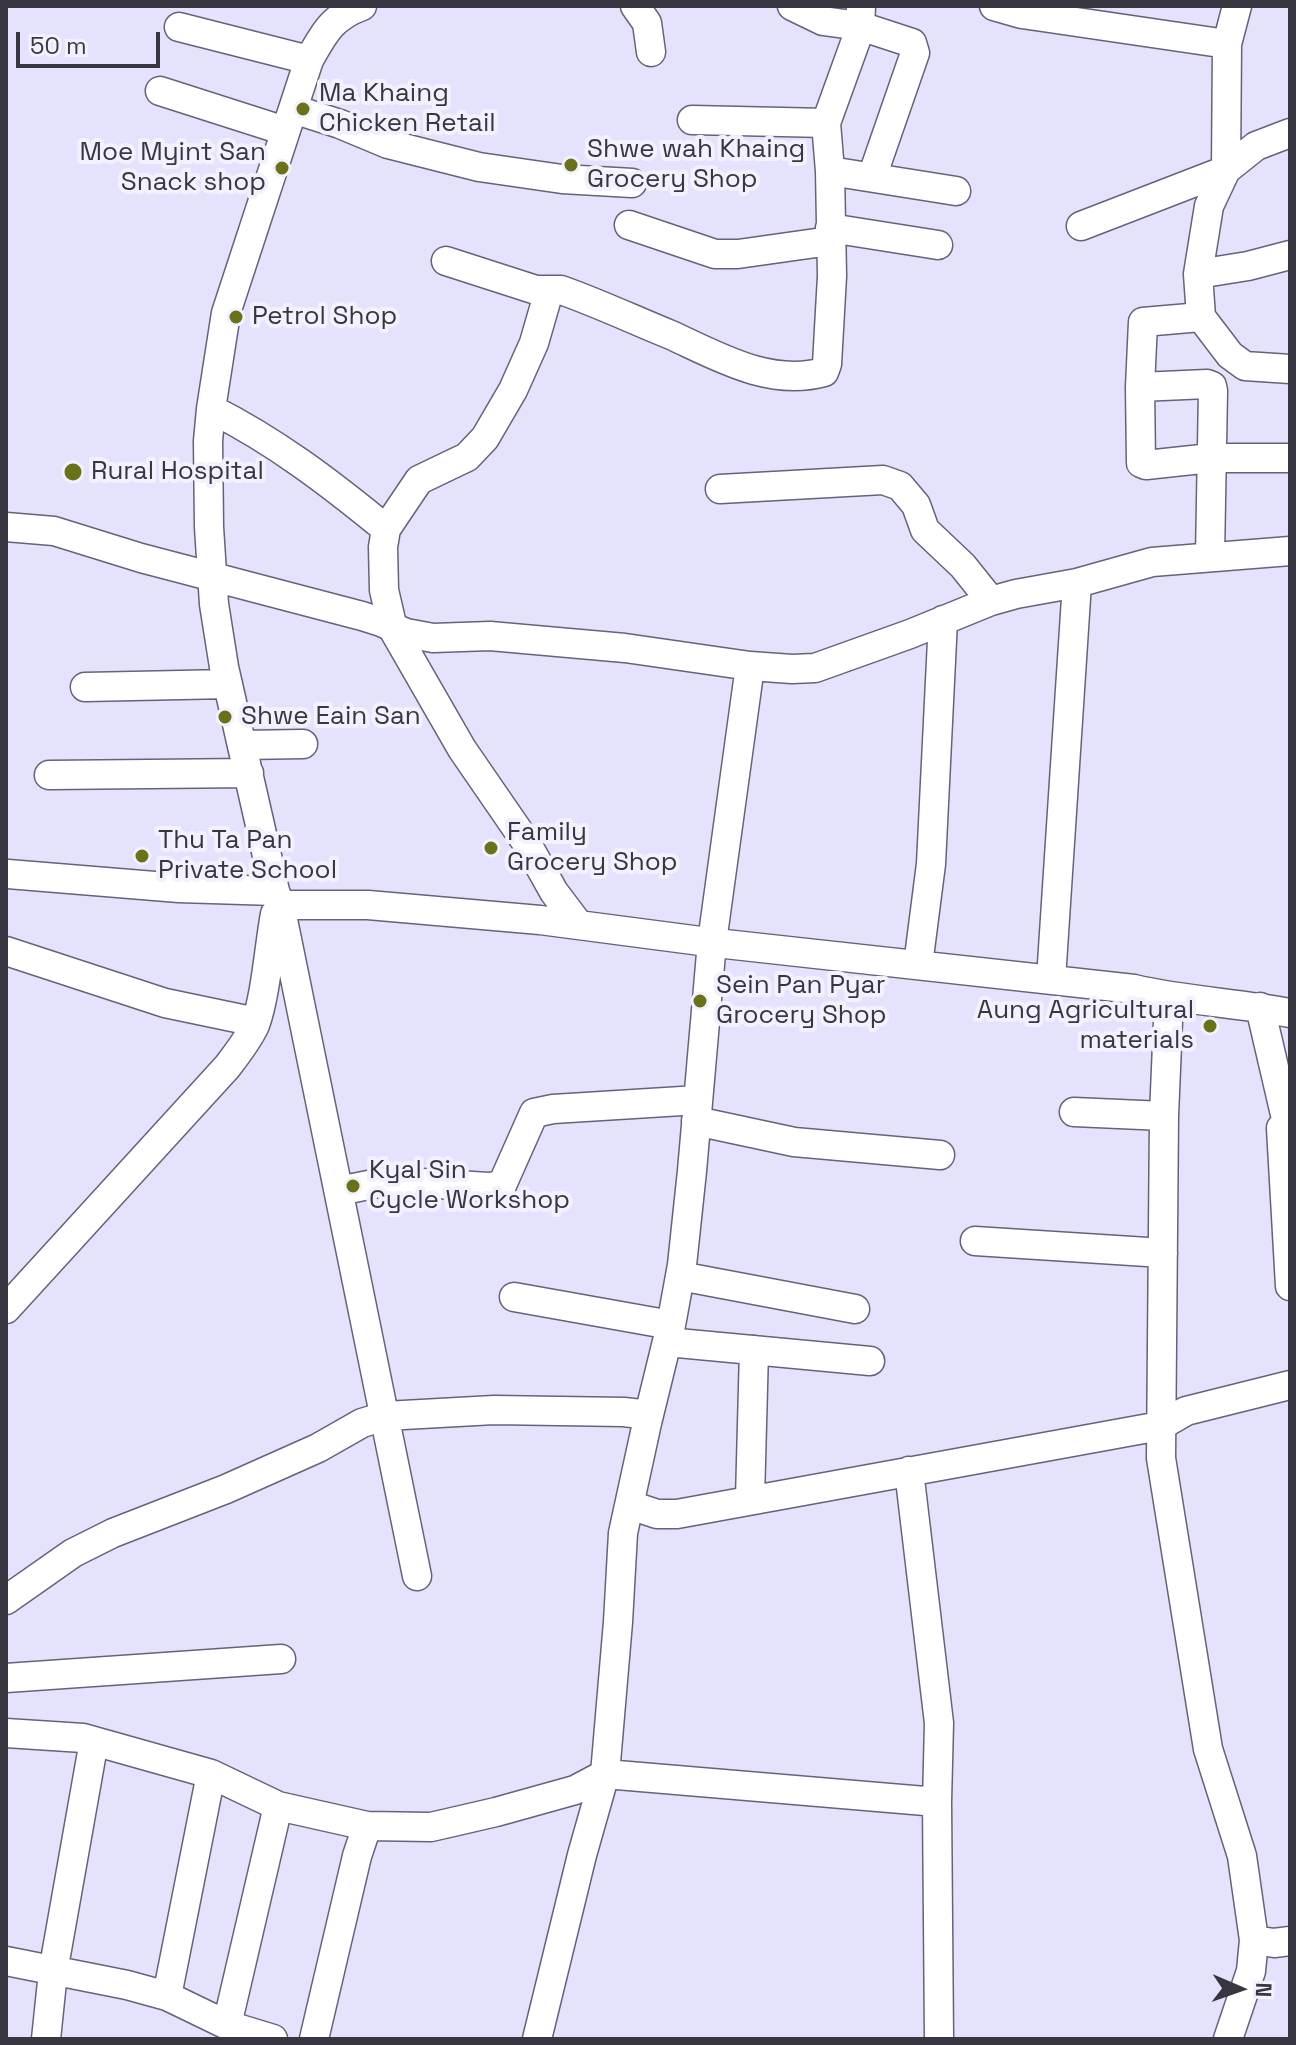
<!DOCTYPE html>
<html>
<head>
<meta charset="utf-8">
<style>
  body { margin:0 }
  #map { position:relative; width:1296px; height:2045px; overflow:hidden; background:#e5e2fe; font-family:"Space Grotesk",sans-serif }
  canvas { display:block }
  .frame { position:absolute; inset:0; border:8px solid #373641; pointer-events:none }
  .north { position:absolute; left:1200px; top:1949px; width:80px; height:80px; -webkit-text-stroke:6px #f3f1fd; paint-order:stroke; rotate:92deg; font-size:22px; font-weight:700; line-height:32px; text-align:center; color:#373641 }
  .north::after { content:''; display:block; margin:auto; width:28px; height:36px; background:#373641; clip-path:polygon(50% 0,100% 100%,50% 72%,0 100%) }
  .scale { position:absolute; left:16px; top:32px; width:144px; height:36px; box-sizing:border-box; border:4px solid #373641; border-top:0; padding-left:10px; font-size:24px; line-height:28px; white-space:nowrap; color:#373641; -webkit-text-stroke:6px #f3f1fd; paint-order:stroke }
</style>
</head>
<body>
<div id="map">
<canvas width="1296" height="2045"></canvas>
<div class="frame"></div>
<div class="north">N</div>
<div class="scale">50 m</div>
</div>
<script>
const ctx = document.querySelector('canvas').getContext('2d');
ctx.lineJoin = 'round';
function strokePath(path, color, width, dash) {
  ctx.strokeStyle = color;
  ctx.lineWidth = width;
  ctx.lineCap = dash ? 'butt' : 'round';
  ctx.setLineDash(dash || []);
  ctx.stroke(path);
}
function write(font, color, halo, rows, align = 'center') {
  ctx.font = font + ' "Space Grotesk",sans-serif';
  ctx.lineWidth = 8;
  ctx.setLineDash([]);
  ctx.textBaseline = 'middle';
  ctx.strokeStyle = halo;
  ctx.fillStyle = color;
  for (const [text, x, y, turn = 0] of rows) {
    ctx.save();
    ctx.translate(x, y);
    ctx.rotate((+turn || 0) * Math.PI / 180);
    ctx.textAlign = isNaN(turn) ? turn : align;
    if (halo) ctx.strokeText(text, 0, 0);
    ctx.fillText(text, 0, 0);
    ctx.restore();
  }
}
const minor = new Path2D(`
  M 362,6 C 332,17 324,33 309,60 L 226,313 L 211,409 L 208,441 L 209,527 L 214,604 L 224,667 L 275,891 L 280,905 L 417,1576
  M 635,6 L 647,23 L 651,52
  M 792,6 L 823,21 L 860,26 L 912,43 L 915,53 L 872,177
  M 994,6 L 1022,14 L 1227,44
  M 179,27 L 309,60
  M 160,91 L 285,131
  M 293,109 L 340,124 L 388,144 L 479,167 L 562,179 L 632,183
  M 692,120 L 826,123
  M 1290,133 L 1256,146 L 1226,170 L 1209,206 L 1198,274 L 1201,317 L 1230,355 L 1245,366 L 1290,369
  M 830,171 L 956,191
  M 629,225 L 715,254 L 738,254 L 830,241
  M 1081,226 L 1226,170 L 1227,44 L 1237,6
  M 830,228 L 938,245
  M 446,261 L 536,290 L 561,290 C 598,303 634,320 671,335 C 719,357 770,387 824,372 L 827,364 L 832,276 L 830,171 L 826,123 L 860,29 L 861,6
  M 1198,274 L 1248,266 L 1290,255
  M 549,291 L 534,343 L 513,390 L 485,438 L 467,457 L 419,480 L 386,529 L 383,547 L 384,590 L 393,629 L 462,749 L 526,842 L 554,892 L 579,925
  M 1201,317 L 1143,322 L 1140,387 L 1141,463 L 1146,465 L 1211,458 L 1290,458
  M 1140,387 L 1207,384 L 1212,386 L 1213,391 L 1210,556
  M 211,409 C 275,441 330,483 386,529
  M 720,489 L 883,480 L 900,486 L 916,505 L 925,530 L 963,566 L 991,601
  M 6,527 L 54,531 L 141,558 L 362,616 L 381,622 L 406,633 L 433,638 L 490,636 L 625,648 L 750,666 L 792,669 L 815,668 L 910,634 L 991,601 L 1016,594 L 1077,583 L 1152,562 L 1290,551
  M 85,687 L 228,684
  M 243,745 L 303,744
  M 49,775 L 249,773
  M 8,874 L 179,888 L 275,891
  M 280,905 L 368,905 L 540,920 L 716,943 L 1134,989 C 1185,1001 1238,1003 1290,1013
  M 6,951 L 165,1003 L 256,1022
  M 918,965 L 931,864 L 943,620
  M 1051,979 L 1077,583
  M 1169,997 L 1164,1116 L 1161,1458 L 1208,1749 L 1242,1856 L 1254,1940 L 1274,1943 L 1290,1941
  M 1260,1007 L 1287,1123
  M 1074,1112 L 1164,1116
  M 696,1121 L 794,1142 L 940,1155
  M 1290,1123 L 1287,1123 L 1281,1128 L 1290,1286
  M 339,1191 L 388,1181 L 489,1187 L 502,1185 L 534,1113 L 553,1109 L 698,1100
  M 975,1241 L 1163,1253
  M 680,1276 L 855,1309
  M 514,1297 L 671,1325
  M 6,1309 L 227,1067 C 237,1054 248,1040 255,1025 C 266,995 269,946 275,914
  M 667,1342 L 870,1361
  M 909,1471 L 939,1723 L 937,1802 L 939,2039
  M 750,1499 L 754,1350
  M 630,1505 L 657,1514 L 677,1514 L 1160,1426 L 1186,1411 L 1290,1385
  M 6,1600 L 73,1553 L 113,1533 L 226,1489 L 318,1448 L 362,1423 L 385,1416 L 494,1410 L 624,1412 L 649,1415
  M 6,1678 L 281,1659
  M 6,1733 L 83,1738 L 211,1774 L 278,1806 L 367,1826 L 431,1827 L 496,1812 L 575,1790 L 605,1774 L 937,1802
  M 6,1961 L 127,1985 L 167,1996 L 227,2025 L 273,2039
  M 167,1996 L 211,1774
  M 227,2025 L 278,1806
  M 46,2039 L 53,1972 L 94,1741
  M 314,2039 L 357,1856 L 367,1826
  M 537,2039 L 582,1855 L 605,1774 L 618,1622 L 623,1533 L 647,1423 L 671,1325 L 682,1265 L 692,1171 L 712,942 L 750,666
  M 1228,2039 L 1251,1971 L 1254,1940`);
const markers = [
  [303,109,8,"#6b7118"],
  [571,165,8,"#6b7118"],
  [282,168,8,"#6b7118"],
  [236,317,8,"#6b7118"],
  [73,472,10,"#6b7118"],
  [225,717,8,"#6b7118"],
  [491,848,8,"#6b7118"],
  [142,856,8,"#6b7118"],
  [700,1001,8,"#6b7118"],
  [1210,1026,8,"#6b7118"],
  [353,1186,8,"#6b7118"]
];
const poiNames = [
  ["Ma Khaing",319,94],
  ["Chicken Retail",319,124],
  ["Shwe wah Khaing",587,150],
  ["Grocery Shop",587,180],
  ["Moe Myint San",266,153,"right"],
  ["Snack shop",266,183,"right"],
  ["Petrol Shop",252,317],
  ["Rural Hospital",91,472],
  ["Shwe Eain San",241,717],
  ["Family",507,833],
  ["Grocery Shop",507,863],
  ["Thu Ta Pan",158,841],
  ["Private School",158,871],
  ["Sein Pan Pyar",716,986],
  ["Grocery Shop",716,1016],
  ["Aung Agricultural",1194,1011,"right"],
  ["materials",1194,1041,"right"],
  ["Kyal Sin",369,1171],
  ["Cycle Workshop",369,1201]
];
strokePath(minor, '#65627a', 31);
strokePath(minor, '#fff', 28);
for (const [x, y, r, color] of markers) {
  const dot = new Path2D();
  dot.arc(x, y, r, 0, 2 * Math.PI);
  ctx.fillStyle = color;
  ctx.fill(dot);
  strokePath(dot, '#f3f1fd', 3);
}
write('26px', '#373641', '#f3f1fd', poiNames, 'left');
</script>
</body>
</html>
